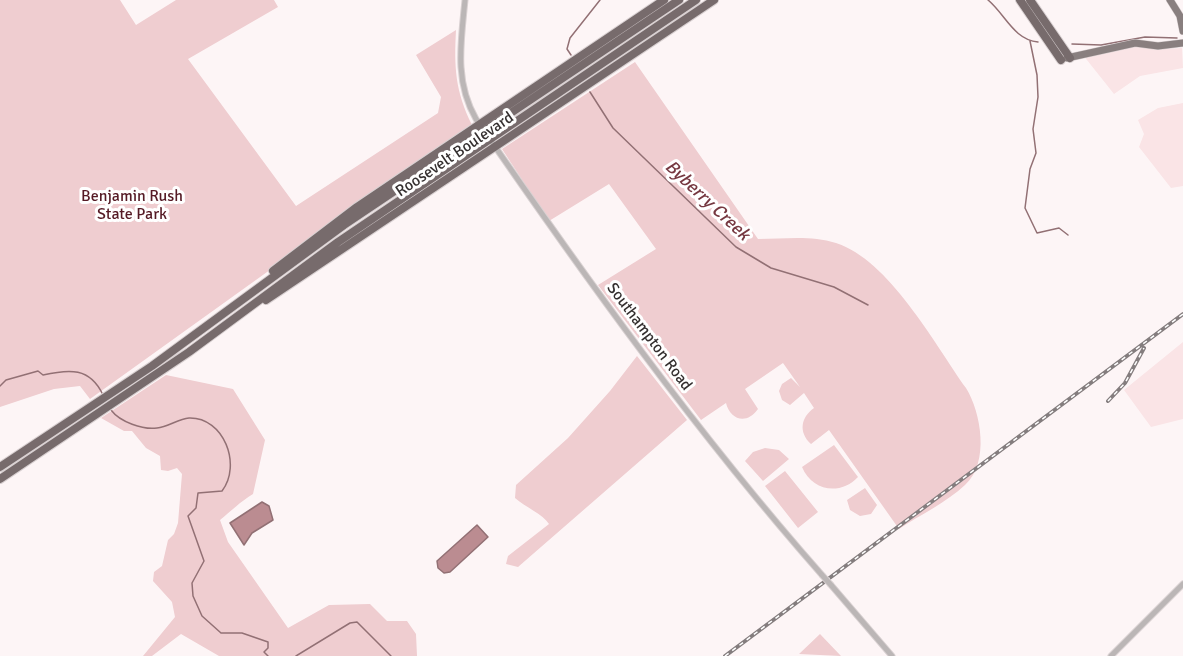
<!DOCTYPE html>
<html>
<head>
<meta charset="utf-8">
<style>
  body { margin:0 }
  canvas { display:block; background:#fdf5f6 }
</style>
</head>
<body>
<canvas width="1183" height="656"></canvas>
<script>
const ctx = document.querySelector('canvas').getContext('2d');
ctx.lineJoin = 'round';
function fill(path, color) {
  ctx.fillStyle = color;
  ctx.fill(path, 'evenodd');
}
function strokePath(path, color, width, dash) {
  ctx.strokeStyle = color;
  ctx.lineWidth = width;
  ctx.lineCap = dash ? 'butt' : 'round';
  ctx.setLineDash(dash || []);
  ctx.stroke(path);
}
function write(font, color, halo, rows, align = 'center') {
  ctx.font = font + ' Signika,sans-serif';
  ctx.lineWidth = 6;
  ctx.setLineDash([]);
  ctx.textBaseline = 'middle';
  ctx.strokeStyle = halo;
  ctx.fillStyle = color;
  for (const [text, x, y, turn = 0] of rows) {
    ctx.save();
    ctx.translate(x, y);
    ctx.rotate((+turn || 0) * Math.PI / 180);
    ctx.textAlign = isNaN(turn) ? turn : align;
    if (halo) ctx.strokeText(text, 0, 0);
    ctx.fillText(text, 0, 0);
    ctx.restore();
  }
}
const built = new Path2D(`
  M 1135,46 L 1159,49 L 1182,48 L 1183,68 L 1140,76 L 1114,94 L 1083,55 Z
  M 1183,103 L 1183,186 L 1171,188 L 1139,147 L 1144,134 L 1138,120 L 1158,108 Z
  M 1183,342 L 1183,419 L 1151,427 L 1124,390 Z`);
const green = new Path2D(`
  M 0,0 L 120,0 L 136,25 L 176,0 L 274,0 L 278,7 L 188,59 L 296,206 L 438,113 L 441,97 L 416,55 L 456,30 C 454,67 455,91 472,125 L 90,399 L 80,386 L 54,389 L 0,407 Z
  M 635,62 L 758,239 C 784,239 811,235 836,243 C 889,260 934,343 966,388 C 981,412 990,463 965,485 C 947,502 920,515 899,529 L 829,430 L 811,444 C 798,432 801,417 814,408 L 804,393 L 790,405 L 782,400 L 779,391 L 782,384 L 791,378 L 800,387 L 783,363 L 745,389 L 758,409 C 747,425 730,420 726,403 L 701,420 L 598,285 L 656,249 L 609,184 L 549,221 L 502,149 Z
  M 637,356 L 687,420 L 518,567 L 506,564 L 508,556 L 549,524 C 543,514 525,507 515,498 L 516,485 L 568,438 L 610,391 Z
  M 166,375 L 233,389 L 265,440 L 253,494 C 240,502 231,511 220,520 L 228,542 L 288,628 L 329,605 L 370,604 L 387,621 L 407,621 L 416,634 L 417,656 L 219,656 L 181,634 L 152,656 L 143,656 L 175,617 L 172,602 L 153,581 L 154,572 L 162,566 L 168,540 L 174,534 L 178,523 L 182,474 L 177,468 L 168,471 L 161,470 L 160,456 L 146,448 L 132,431 L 124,431 L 101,418 Z
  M 834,445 L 858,477 C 840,496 812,491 802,467 Z
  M 765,448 L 779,450 L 789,459 L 763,481 L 745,461 L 753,452 Z
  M 785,471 L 818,512 L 798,528 L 765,486 Z
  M 865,488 L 877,505 L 871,514 L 860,516 L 850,510 L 847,500 Z
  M 820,634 L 841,656 L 799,654 Z`);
const water = new Path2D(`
  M 262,502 L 269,506 L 273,520 L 252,533 L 244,545 L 230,523 Z
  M 477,525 L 488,537 L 450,572 L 444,573 L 438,568 L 437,561 Z`);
const stream = new Path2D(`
  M 988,0 C 1005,14 1014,40 1038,42
  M 1030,41 L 1037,75 L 1038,97 L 1033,129 L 1036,153 L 1030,169 L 1025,208 L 1037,233 L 1059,228 L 1068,235
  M 1072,44 L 1101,45 L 1145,37 L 1177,38
  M 571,55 L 567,49 L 570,38 L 600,0
  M 590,92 L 613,128 L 736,247 L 771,268 L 834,287 L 868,305
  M 0,386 L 6,380 L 38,371 L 43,375 C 69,369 90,367 103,395
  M 111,410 C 120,422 143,430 157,428 C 168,427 178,419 189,418 C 224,417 242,465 222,491 L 198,493 L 196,508 L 188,516 L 204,561 L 192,583 L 193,596 L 202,616 L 221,633 L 242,633 L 268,642 L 268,648 L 264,652 L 268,656
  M 296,656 L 350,623 L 357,622 L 391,656`);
const minor = new Path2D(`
  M 465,0 C 461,42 454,81 476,119 C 584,276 696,432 822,575
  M 831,585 L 892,656
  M 1111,656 L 1183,584`);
const major = new Path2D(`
  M 1170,0 L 1180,16 L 1183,31
  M 1067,58 L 1135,43 L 1158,46 L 1183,43`);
const highway = new Path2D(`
  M 1020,0 L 1061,60
  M 1030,0 L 1070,58
  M 273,271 L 357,207 L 664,0
  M 266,300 L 714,0
  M 0,467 L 152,366 L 344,225 L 679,0
  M 0,479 L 189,352 L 338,242 L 696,0`);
const rail = new Path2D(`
  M 1108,401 L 1125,383 L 1144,348
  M 725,656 L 1183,314`);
const minorBridge = new Path2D(`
  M 822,575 L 831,585`);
const streetNames = [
  ["Roosevelt Boulevard",455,155,-34],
  ["Southampton Road",649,337,53]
];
const parkNames = [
  ["Benjamin Rush",132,197],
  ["State Park",132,215]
];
const waterNames = [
  ["Byberry Creek",707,201,43]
];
fill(built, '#fae4e6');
fill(green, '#efcdd0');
fill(water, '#bb8c91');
strokePath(water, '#927074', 1.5);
strokePath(stream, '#927074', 1.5);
strokePath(minor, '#d9d1d2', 7);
strokePath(major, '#d9d1d2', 8);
strokePath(highway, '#d9d1d2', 10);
strokePath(minor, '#bbb6b6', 5);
strokePath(major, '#897f7f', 7);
strokePath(highway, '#776b6c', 8);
strokePath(rail, '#847d7e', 4);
strokePath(rail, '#fff', 1.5, [4.5]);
strokePath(minorBridge, '#d9d1d2', 7, []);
strokePath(minorBridge, '#bbb6b6', 5);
write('16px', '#342f2f', '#fff', streetNames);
write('16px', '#551a25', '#fff', parkNames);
write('italic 18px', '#763841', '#fff', waterNames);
</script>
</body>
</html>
